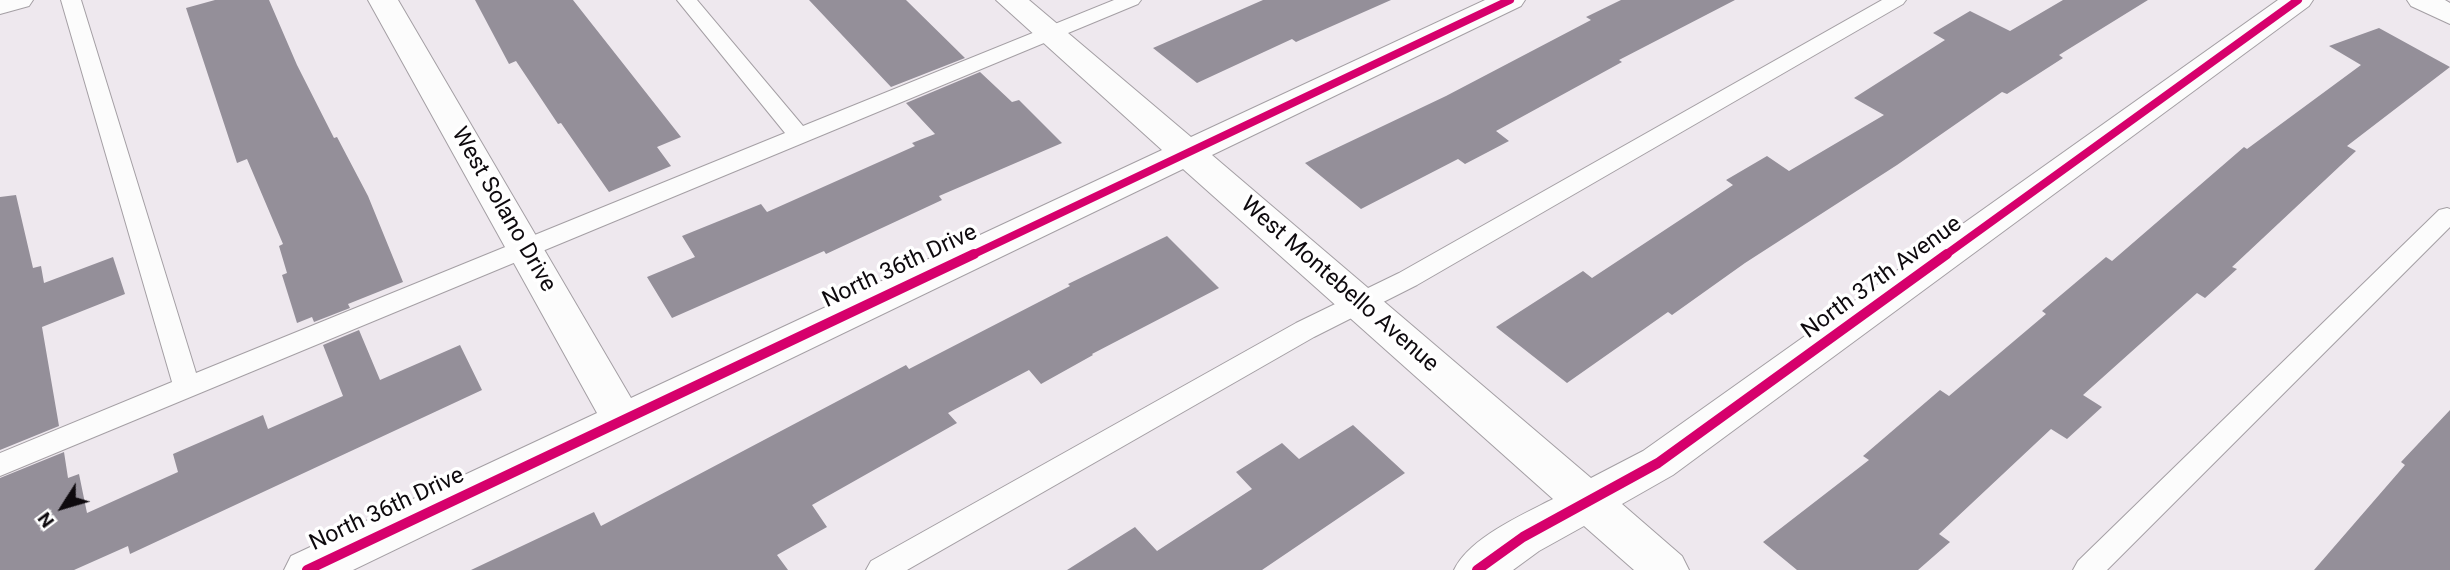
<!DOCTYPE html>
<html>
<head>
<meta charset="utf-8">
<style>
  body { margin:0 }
  #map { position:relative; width:2450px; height:570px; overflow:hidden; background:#eee8ee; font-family:Roboto,sans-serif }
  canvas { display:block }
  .north { position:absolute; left:28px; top:472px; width:70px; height:70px; -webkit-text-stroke:5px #fff; paint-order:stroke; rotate:233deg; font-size:19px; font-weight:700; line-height:28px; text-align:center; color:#0e0a0e }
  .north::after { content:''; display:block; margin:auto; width:24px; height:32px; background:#0e0a0e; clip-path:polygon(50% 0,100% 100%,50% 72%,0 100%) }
</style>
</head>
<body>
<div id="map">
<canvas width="2450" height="570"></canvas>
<div class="north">N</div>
</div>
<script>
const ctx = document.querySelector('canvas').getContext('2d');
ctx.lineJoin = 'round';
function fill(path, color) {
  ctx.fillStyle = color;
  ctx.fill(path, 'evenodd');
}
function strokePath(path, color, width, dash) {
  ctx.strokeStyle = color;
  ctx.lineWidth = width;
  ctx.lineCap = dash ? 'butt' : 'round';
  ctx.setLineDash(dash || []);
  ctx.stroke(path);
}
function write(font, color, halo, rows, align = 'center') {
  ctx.font = font + ' Roboto,sans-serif';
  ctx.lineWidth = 7;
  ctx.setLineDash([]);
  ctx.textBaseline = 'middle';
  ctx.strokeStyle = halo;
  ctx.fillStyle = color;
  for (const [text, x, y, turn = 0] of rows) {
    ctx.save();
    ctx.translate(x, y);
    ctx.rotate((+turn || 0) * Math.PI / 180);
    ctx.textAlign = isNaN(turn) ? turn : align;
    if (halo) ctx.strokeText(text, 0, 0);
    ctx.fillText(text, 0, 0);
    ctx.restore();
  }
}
const building = new Path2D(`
  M 215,0 L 269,0 L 297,65 L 334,138 L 337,137 L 368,196 L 403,282 L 348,304 L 350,308 L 314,322 L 312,317 L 297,323 L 282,275 L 287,273 L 279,246 L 283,244 L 247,159 L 237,163 L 186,8 Z
  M 475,0 L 573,0 L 681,137 L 657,147 L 671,166 L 609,192 L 561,123 L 558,124 L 516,61 L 509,64 Z
  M 809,0 L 906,0 L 965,58 L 891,87 Z
  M 1263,0 L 1391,0 L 1296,42 L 1292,39 L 1197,83 L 1153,48 Z
  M 1621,0 L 1735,0 L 1619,60 L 1622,62 L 1496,131 L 1509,141 L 1465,164 L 1458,159 L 1361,209 L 1305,163 L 1446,96 L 1591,20 L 1586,17 Z
  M 2063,0 L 2148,0 L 2059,55 L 2063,58 L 2007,94 L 2002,92 L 1897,165 L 1745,263 L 1672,315 L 1668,312 L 1567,383 L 1496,327 L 1583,271 L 1592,278 L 1733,185 L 1726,180 L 1767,156 L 1789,171 L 1884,115 L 1854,98 L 1945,40 L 1933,33 L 1970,11 L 2010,31 Z
  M 2379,28 L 2450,67 L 2347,146 L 2356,151 L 2232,267 L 2237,269 L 2205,298 L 2197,293 L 2083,395 L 2102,407 L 2067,439 L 2051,429 L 1939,534 L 1950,542 L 1918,570 L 1797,570 L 1763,542 L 1869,460 L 1863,456 L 1940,390 L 1949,396 L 2046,314 L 2042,311 L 2106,257 L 2112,261 L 2244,147 L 2247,149 L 2361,65 L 2329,46 Z
  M 980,72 L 1012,102 L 1019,100 L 1062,143 L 939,196 L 942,200 L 826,254 L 824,251 L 672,318 L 647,277 L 695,257 L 682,236 L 761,204 L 767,212 L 915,146 L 912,143 L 935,134 L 906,103 Z
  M 16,195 L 33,268 L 41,266 L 44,283 L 113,257 L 125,294 L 42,327 L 59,426 L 0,450 L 0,197 Z
  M 1167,236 L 1219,288 L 1092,354 L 1093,355 L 1041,384 L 1029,370 L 948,413 L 957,423 L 812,505 L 827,527 L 777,555 L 788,570 L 471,570 L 594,512 L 601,526 L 906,365 L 909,369 L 1070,286 L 1068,284 Z
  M 359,330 L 380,380 L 460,345 L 482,390 L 130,554 L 128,546 L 74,570 L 0,570 L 0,478 L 64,452 L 68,478 L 79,474 L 87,513 L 178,472 L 173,454 L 263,415 L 268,429 L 343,396 L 323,345 Z
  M 2450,410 L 2450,570 L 2314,570 L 2405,465 L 2401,462 Z
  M 1353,425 L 1405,473 L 1262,570 L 1067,570 L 1135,527 L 1157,551 L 1252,489 L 1236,472 L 1282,443 L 1299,459 Z`);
const service = new Path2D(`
  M 61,0 L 81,0 L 196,373 L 785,133 L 677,0 L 697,0 L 803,126 L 1114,0 L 1141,0 L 1138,4 L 0,476 L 0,453 L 172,382 Z
  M 1882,0 L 1906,0 L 1903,4 L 1417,285 L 1314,337 L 907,570 L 866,570 L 871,561 L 1296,323 L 1399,273 Z
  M 2447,208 L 2450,209 L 2450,227 L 2107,570 L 2073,570 L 2078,561 L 2439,210 Z`);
const minor = new Path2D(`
  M 0,0 L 33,0 L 29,6 L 0,14 Z
  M 368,0 L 398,0 L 631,398 L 1162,150 L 996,0 L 1029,0 L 1191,137 L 1485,0 L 1525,0 L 1521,6 L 1212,155 L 1591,478 L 1643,451 L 2278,0 L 2313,0 L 2309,6 L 1673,475 L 1622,504 L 1682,556 L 1689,570 L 1634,570 L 1584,526 L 1539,551 L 1513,570 L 1454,570 C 1469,538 1522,515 1553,499 L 1183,169 L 353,570 L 284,570 L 291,556 L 597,413 Z
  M 2407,0 L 2445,0 L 2450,3 L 2450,24 L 2411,6 Z`);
const cyclewayFar1 = new Path2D(`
  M 970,256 L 1510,0
  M 1944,256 L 2298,0`);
const cycleway = new Path2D(`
  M 307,570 L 974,254
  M 1477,570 L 1523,537 L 1658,463 L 1947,254`);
const streetNames = [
  ["West Solano Drive",503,210,60],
  ["North 36th Drive",900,267,-25],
  ["North 37th Avenue",1882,278,-36],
  ["West Montebello Avenue",1339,285,41],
  ["North 36th Drive",387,510,-25]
];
fill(building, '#948f99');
strokePath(service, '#a49fa4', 2);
strokePath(minor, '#a49fa4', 2);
fill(service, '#fcfcfc');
fill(minor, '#fcfcfc');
strokePath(cyclewayFar1, '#d6006c', 8);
strokePath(cycleway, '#d6006c', 10);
write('23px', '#0e0a0e', '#fff', streetNames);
</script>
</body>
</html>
